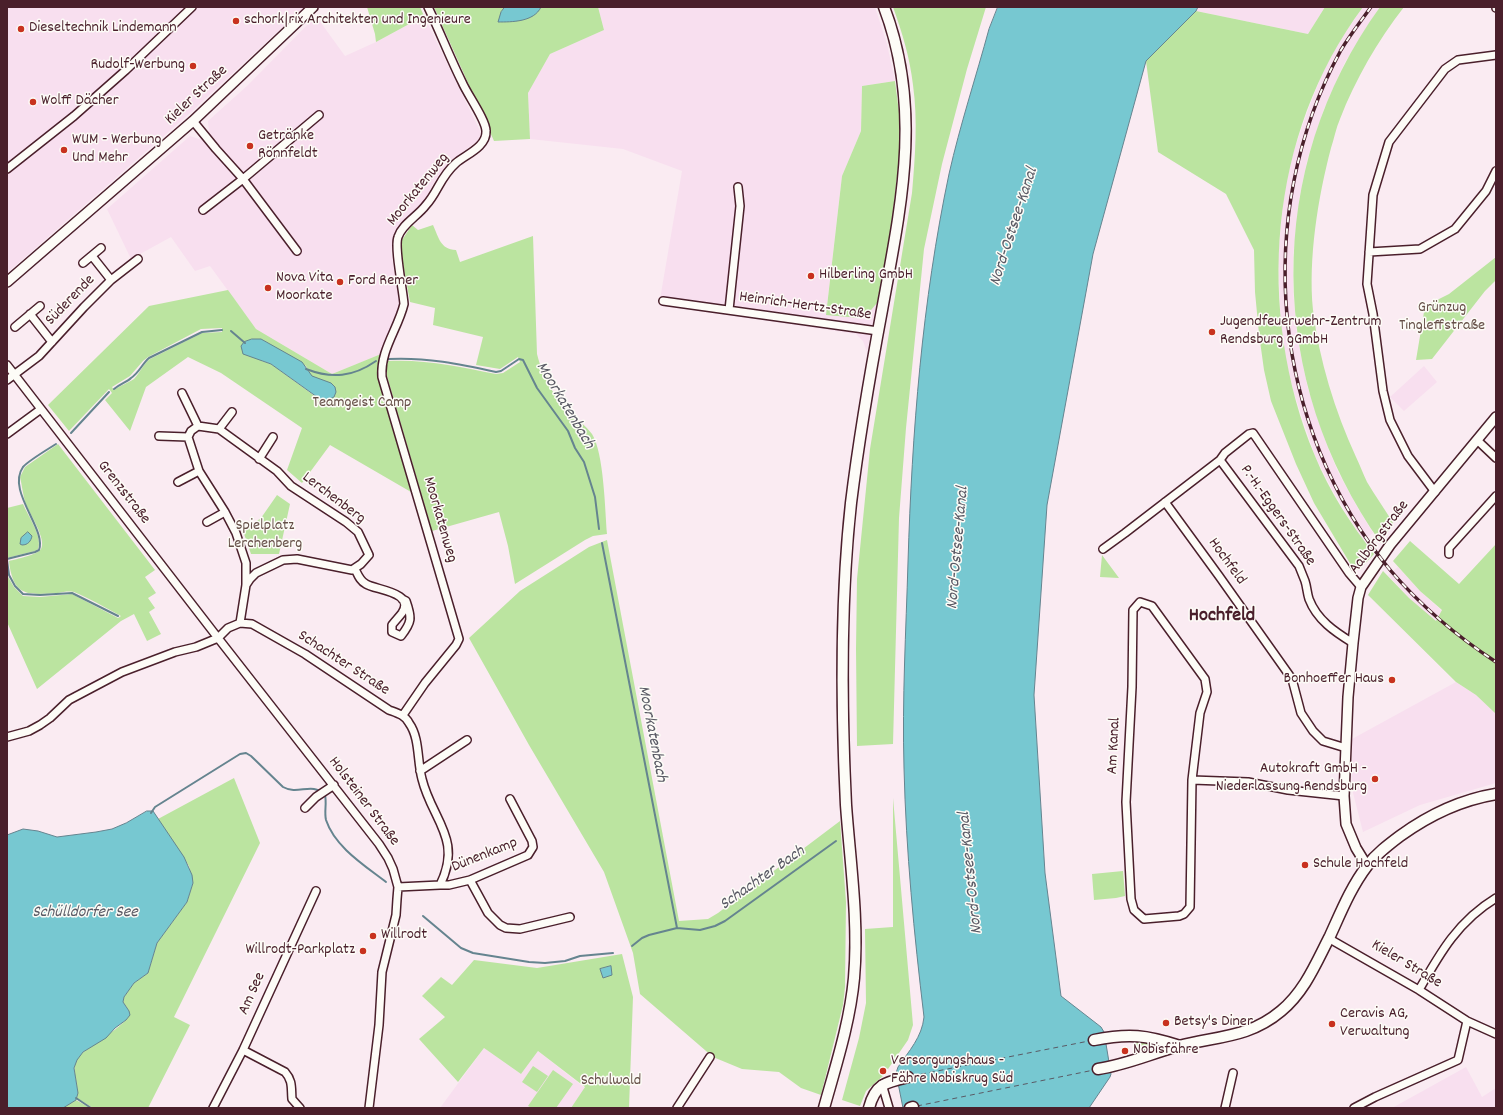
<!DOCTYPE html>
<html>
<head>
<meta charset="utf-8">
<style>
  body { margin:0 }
  #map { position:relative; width:1503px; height:1115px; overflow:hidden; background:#faebf2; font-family:Dekko,sans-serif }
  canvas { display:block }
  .frame { position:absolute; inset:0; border:8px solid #4a1f2b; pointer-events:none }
</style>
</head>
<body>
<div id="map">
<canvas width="1503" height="1115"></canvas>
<div class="frame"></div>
</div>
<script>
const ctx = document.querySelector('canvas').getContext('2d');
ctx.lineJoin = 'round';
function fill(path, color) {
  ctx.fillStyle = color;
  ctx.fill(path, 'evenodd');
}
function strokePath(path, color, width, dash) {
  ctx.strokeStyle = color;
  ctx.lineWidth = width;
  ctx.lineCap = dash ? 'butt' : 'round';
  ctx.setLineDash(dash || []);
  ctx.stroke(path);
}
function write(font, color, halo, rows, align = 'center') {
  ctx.font = font + ' Dekko,sans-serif';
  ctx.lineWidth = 3;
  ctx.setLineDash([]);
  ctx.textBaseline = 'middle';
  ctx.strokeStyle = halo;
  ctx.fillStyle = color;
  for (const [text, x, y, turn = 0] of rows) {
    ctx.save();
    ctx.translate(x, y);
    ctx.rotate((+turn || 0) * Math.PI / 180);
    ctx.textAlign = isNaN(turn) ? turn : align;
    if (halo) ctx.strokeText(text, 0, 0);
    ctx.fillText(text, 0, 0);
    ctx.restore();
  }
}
const built = new Path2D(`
  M 7,7 L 304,7 L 189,114 L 7,273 Z
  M 598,7 L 875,7 L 887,44 L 895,81 L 862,86 L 861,131 L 842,176 L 826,314 L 860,318 L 866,316 L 877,303 L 867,352 L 863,341 L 856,334 L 659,305 L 682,171 L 623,149 L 530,139 L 528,93 L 550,54 L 604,30 Z
  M 1198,7 L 1325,7 L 1308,34 L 1196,11 Z
  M 1363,7 L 1380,7 L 1345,62 L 1324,109 L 1308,157 L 1300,195 L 1293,256 L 1293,290 L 1297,337 L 1308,389 L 1328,448 L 1338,472 L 1356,505 L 1373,533 L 1363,540 L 1333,491 L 1315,456 L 1294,393 L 1286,363 L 1281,327 L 1278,256 L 1284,194 L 1293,153 L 1308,110 L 1322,74 L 1336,46 Z
  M 316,16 L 345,56 L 376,42 L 424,16 L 480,131 L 480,136 L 477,141 L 452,160 L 438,176 L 423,202 L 395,235 L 392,245 L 391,253 L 400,305 L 399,311 L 381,354 L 332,374 L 256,329 L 210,266 L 195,271 L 171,237 L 131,259 L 107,209 L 190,136 L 199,139 L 209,131 L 208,121 L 247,86 Z
  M 1424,366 L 1437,382 L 1404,411 L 1390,397 Z
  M 1398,567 L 1420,591 L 1442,611 L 1448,633 L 1409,598 L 1388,575 Z
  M 1456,682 L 1476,695 L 1496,714 L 1496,783 L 1420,805 L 1363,832 L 1352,789 L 1352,739 Z
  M 484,1048 L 521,1074 L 538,1051 L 585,1088 L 571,1108 L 440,1108 Z
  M 1466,1067 L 1482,1097 L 1496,1088 L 1496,1108 L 1392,1108 Z`);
const green = new Path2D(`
  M 367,7 L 420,7 L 424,16 L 376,42 L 375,34 Z
  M 434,7 L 598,7 L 604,30 L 550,54 L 528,93 L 530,139 L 494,141 Z
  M 893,7 L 986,7 L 967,69 L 942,164 L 924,249 L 906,428 L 899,518 L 893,744 L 857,746 L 856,649 L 857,579 L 870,449 L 912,193 C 915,157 918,121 913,85 C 910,58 902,32 893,7 Z
  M 1325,7 L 1363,7 C 1268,134 1255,311 1315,456 C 1329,491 1351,524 1374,554 L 1361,568 L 1354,570 L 1314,503 L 1296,464 L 1271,401 L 1264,370 L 1259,334 L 1255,292 L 1254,250 L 1226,194 L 1158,152 L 1146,61 L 1196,11 L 1308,34 Z
  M 1380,7 L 1404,7 C 1378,40 1355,80 1340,119 C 1336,128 1334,139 1331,148 C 1318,197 1308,259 1313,310 C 1319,360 1335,411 1356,457 C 1360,465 1363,474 1367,482 C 1375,496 1385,509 1393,523 L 1381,543 C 1266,381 1263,169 1380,7 Z
  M 895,81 L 901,128 L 899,158 L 891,229 L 877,303 L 866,316 L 860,318 L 826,315 L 842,176 L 861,131 L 862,86 Z
  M 412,225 L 418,230 L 433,225 C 439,238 440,249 456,250 L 460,262 L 533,236 L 537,354 C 544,381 553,395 572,414 C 579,421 586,426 592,434 C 604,453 605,510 607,534 L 593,536 L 585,540 L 515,584 L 508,546 L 499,512 L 432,531 L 387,376 L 386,369 L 388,361 C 425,359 460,367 496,374 L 503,373 L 520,362 L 518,357 L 500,369 L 476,365 L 483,337 L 433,325 L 435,308 L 410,302 L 400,247 L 402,240 Z
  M 1496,257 L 1496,280 L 1485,291 L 1432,359 L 1416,360 L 1425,306 L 1449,294 Z
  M 228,290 L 256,329 L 332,374 L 381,354 L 378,374 L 411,492 L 330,445 L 302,483 L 287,470 L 302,428 L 221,373 L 188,357 L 146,387 L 130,431 L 105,400 L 112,393 L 109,389 L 69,431 L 48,405 L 149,306 ZM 222,328 L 222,332 L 202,333 L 150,359 C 143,364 140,373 134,379 C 129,382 120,386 114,390 L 112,387 L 130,376 L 143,361 L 148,357 L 201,329 ZM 261,339 L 306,366 L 323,402 L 271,364 L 262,361 Z
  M 58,444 L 155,570 L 145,577 L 156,593 L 148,598 L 155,608 L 149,612 L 161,634 L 147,641 L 134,614 L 121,621 L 37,689 L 7,622 L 7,575 L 14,587 L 23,596 L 40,597 L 72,594 L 118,618 L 121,616 C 108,609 87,597 74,592 C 69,591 63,592 58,593 C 27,595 13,597 9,561 C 16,559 37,555 41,549 C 47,539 29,513 25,502 C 23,494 22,486 20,477 L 25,467 Z
  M 277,495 L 290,504 L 279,554 L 251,554 L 243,531 L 261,518 Z
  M 23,504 C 28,516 43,537 38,549 L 35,551 L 7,558 L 7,508 Z
  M 607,540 L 679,921 L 708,919 L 718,913 L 840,821 L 846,902 L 845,987 L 843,1005 L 821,1095 L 801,1088 L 779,1072 L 742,1069 L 713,1057 L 640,994 L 633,953 L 604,872 L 529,745 L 469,638 L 520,591 L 589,547 Z
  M 1410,541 L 1459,584 L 1496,544 L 1496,714 L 1476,695 L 1456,682 L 1368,595 L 1383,571 L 1409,598 L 1436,621 L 1442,610 L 1420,591 L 1393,561 Z
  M 1102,555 L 1119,578 L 1100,577 Z
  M 234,778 L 260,843 L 174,1017 L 190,1025 L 148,1108 L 93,1108 L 77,1098 C 80,1085 70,1071 77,1059 C 84,1047 130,1025 129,1013 C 129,1009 125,1005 123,1002 L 124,997 L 134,983 L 148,973 L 157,943 L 187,902 L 193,883 L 189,866 L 158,819 Z
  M 893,798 L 913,1025 L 908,1040 L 888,1069 L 883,1066 L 879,1073 L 883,1076 L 866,1091 L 860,1106 L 842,1100 L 859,1038 L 866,1003 L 865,929 L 893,927 Z
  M 1123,871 L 1125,896 L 1116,898 L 1094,900 L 1092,874 Z
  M 622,954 L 633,997 L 629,1108 L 571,1108 L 585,1087 L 538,1051 L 521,1074 L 484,1048 L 458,1082 L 419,1039 L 445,1017 L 422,996 L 441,977 L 452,985 L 474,960 L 537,968 Z
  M 1139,1042 L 1142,1042 L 1164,1047 L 1137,1055 L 1133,1051 C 1134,1046 1135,1043 1139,1042 Z
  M 533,1066 L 548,1076 L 537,1092 L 522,1082 Z
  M 553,1070 L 573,1084 L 556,1108 L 532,1108 L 528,1106 Z
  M 76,1100 L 90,1108 L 63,1108 Z`);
const water = new Path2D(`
  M 505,7 L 541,7 C 534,22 512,22 498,22 L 501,12 Z
  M 998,7 L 1198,7 L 1196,11 L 1146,61 L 1093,254 L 1047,505 L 1034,695 L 1045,873 L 1061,996 L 1101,1027 L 1104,1032 L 1111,1074 L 1110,1077 L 1089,1108 L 903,1108 L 896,1073 L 898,1067 C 909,1051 922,1037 924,1017 C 914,934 906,851 904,768 C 902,699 906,631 908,562 C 912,432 922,302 949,174 C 960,125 976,77 989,29 Z
  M 252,339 L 261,339 L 302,362 L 312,376 L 331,383 L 335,387 L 336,392 L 334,397 L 324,402 L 271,364 L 243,354 L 241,346 L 244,342 Z
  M 28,532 L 32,536 C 31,541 28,545 22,545 L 20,544 L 21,538 Z
  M 147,811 L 153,811 L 184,857 L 192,875 L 193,883 L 187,902 L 157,943 L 148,973 L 134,983 L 124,997 L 123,1002 L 129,1011 L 130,1015 L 126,1020 L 115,1028 L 106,1038 L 83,1052 L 77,1060 L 74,1068 L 78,1093 L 76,1100 L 63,1108 L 7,1108 L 7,835 L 23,829 L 38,831 L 57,837 L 96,832 L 112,829 L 126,823 Z
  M 611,966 L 612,975 L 603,978 L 600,969 Z`);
const stream = new Path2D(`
  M 231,331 L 245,343
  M 388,359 C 426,357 460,364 496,372 L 501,371 L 519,359 L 523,360 L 537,388 L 568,431 L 575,448 L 584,462 L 595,497 L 599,529
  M 306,369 C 332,379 353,377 376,361
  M 114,389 C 120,384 127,382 131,378 C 139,373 142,364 149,358 L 202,332 L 222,330
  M 71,433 L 109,392
  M 602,543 L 677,928
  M 7,559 L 35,552 L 39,550 C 47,529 6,491 23,467 C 28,461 48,449 56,444
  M 7,560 L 9,575 L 15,586 L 23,594 L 40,595 L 72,593 L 118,616
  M 151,813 L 155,807 L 240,754 L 246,753 L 251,756 L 283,787 C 299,796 311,781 325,795 C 327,804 324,811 326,820 C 335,847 364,865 386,882
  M 423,916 L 461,948 L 473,953 L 529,962 L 545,963 L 565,961 L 580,956 L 613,953
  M 632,946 L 642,938 L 649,935 L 677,928 L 700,930 L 715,926 L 725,921 L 836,841
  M 76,1098 L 91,1108`);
const ferry = new Path2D(`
  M 912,1076 L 1089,1041
  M 917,1106 L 1094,1070`);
const minor = new Path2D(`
  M 1496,7 L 1496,8
  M 193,121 L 216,149 L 243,179 L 297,251
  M 7,169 L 74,116 L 126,70 L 192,7
  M 203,210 L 243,179 L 319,115
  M 1369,252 L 1420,249 L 1455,229 L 1486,191 L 1496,171
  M 92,256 L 111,280
  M 83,263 L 101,248
  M 663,301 L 878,331
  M 729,310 L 740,206 L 738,187
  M 30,314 L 52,342
  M 15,327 L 40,306
  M 7,365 L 218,638 L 379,844 L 388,858 L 393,869 L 398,887 L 397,899 L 396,915 L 382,972 L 379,1025 L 369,1108
  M 7,380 L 39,356 L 84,307 L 111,280 L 138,259
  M 182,393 L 198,426
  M 219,429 L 232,412
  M 7,434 L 41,409
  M 159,436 L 188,437
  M 1477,440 L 1496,458
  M 259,459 L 273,437
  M 1220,460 L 1299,566 C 1301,571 1303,576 1305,581 C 1307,587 1307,593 1309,599 C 1317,620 1335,632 1353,643
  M 178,482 L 199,471
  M 1435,492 L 1408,456 L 1390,420 L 1383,391 L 1373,314 L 1367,284 L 1373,195 L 1389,142 L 1445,69 L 1458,60 L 1496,55
  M 1165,502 L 1219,576 L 1292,679 L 1301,713 L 1313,731 L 1323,741 L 1346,748
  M 207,522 L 225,512
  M 1103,549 L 1125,533 L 1220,460 L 1225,453 L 1249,434 L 1253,433 L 1349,573 L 1361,587
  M 1449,554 L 1449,548 L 1496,496
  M 355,569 C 358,575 360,581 366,584 C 375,590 416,592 402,613 C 399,617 395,621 392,625 L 392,632 L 401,636 C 412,622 412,618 406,601 L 402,599
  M 240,623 L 246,585 L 246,563 L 236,533 L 225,512 L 199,471 L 188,437 L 191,431 L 198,426 L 219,429 L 277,471 L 291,486 L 346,522 L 358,532 L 369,555 L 361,564 L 352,570 L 297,559 L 283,560 L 256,573 L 250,579 L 246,585
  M 403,715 L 425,683 L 456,645 L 459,639 L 382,377 C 380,350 398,329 404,304 C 403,290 394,247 398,237 C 402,224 418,216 426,205 C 438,192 440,177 456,163 C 465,155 487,147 486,131 C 486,120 467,94 462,82 C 450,58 440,32 428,7
  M 7,737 L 29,731 L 40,725 L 50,718 L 69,700 L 122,672 L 175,652 L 196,647 L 218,638 L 228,628 L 240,623 L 252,624 L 305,654 L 389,710 C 397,713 405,715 409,723 C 420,738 417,761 422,779 C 432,820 463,839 440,885 L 398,887
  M 420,771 L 467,740
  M 1192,780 L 1200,713 L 1207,692 L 1205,679 L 1152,606 L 1140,602 L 1133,610 L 1132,687 L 1126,802 L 1131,899 L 1134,910 L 1144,919 L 1179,916 L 1184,914 L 1190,907 L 1192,780 L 1248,782 L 1288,790 L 1344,796
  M 305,808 L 316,797 L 334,785
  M 470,880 L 488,913 L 500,925 L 506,928 L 520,929 L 570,917
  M 440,885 L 449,885 L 470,880 L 528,855 L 533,847 L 532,841 L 510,799
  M 1328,938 L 1419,990 L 1467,1021 L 1496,1034
  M 1419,990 C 1440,953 1458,921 1496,898
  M 243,1050 L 285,1072 C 293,1081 291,1088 292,1099 L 300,1108
  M 882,1084 L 889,1108
  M 213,1108 L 243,1050 L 316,891
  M 677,1108 L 710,1057
  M 1225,1108 L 1233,1073
  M 1354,1108 L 1375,1097 L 1458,1060 L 1467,1021`);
const tertiary = new Path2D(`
  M 7,282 L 193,121 L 313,7
  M 1367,866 L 1356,848 L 1346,824 L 1344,796 L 1348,697 L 1353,643 L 1358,598 L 1361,587 L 1390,545 L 1496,417`);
const secondary = new Path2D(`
  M 1094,1040 C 1129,1033 1146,1035 1180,1046
  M 1098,1069 C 1126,1065 1152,1053 1179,1046 C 1217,1036 1249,1038 1281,1011 C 1305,991 1316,963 1330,936 C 1341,912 1351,887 1367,866 C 1376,854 1388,845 1400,836 C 1429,815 1460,800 1496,794
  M 824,1108 C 836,1065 850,1022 854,978 C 859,921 850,861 846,805 C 841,704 840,603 851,503 C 859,438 870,374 882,310 C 901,206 923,109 884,7
  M 869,1108 C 875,1084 886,1082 908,1077
  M 910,1108 L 913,1107`);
const rail = new Path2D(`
  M 1371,7 C 1361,21 1350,35 1341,50 C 1251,215 1271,427 1391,571 C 1421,606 1458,637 1496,662`);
const markers = [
  [236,21,4,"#c8321e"],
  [21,29,4,"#c8321e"],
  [193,66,4,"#c8321e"],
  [33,102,4,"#c8321e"],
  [250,146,4,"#c8321e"],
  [64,150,4,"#c8321e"],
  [811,276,4,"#c8321e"],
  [340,282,4,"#c8321e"],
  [268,288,4,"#c8321e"],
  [1212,332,4,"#c8321e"],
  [1392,680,4,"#c8321e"],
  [1375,779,4,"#c8321e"],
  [1305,865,4,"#c8321e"],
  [373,936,4,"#c8321e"],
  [363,951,4,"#c8321e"],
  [1166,1023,4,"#c8321e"],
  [1332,1024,4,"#c8321e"],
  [1125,1051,4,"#c8321e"],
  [883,1071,4,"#c8321e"]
];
const poiNames = [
  ["schork|rix Architekten und Ingenieure",244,21],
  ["Dieseltechnik Lindemann",29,29],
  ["Rudolf-Werbung",185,66,"right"],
  ["Wolff Dächer",41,102],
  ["Getränke",258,137],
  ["Rönnfeldt",258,155],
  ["WUM - Werbung",72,141],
  ["Und Mehr",72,159],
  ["Hilberling GmbH",819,276],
  ["Nova Vita",276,279],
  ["Moorkate",276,297],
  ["Ford Remer",348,282],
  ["Jugendfeuerwehr-Zentrum",1220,323],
  ["Rendsburg gGmbH",1220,341],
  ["Bonhoeffer Haus",1384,680,"right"],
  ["Autokraft GmbH -",1367,770,"right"],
  ["Niederlassung Rendsburg",1367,788,"right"],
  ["Schule Hochfeld",1313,865],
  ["Willrodt",381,936],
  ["Willrodt-Parkplatz",355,951,"right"],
  ["Ceravis AG,",1340,1015],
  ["Verwaltung",1340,1033],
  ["Betsy's Diner",1174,1023],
  ["Nobisfähre",1133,1051],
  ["Versorgungshaus -",891,1062],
  ["Fähre Nobiskrug Süd",891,1080]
];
const streetNames = [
  ["Kieler Straße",197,96,-43],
  ["Moorkatenweg",419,190,-51],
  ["Süderende",71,301,-46],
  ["Heinrich-Hertz-Straße",805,307,8],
  ["Grenzstraße",123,493,52],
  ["Lerchenberg",333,499,37],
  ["P.-H.-Eggers-Straße",1277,516,55],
  ["Moorkatenweg",439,520,74],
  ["Aalborgstraße",1380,538,-53],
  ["Hochfeld",1226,562,54],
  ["Schachter Straße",343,664,33],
  ["Am Kanal",1115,746,-87],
  ["Holsteiner Straße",363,802,53],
  ["Dünenkamp",485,856,-22],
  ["Kieler Straße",1406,965,31],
  ["Am See",253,994,-66]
];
const parkNames = [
  ["Grünzug",1442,309],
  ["Tingleffstraße",1442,327],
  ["Teamgeist Camp",362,404],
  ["Spielplatz",265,527],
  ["Lerchenberg",265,545],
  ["Schulwald",611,1082]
];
const waterNames = [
  ["Nord-Ostsee-Kanal",1015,227,-72],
  ["Moorkatenbach",564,406,59],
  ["Nord-Ostsee-Kanal",959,548,-85],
  ["Moorkatenbach",651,734,79],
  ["Nord-Ostsee-Kanal",972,873,-96],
  ["Schachter Bach",763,879,-35],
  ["Schülldorfer See",85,914]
];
const districtNames = [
  ["Hochfeld",1222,617]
];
fill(built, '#f8dfef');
fill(green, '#bbe4a0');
fill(water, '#77c8d1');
strokePath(water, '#65848f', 1);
strokePath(stream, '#65848f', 2);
strokePath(ferry, '#5a5a65', 1, [5, 4]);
strokePath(minor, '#4a1f2b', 10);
strokePath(tertiary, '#4a1f2b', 12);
strokePath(secondary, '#4a1f2b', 13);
strokePath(minor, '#fdfcf7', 7);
strokePath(tertiary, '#fdfcf7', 9);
strokePath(secondary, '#fdfcf7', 10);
strokePath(rail, '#4a1f2b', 3.5);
strokePath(rail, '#fdfcf7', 2, [6]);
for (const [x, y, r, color] of markers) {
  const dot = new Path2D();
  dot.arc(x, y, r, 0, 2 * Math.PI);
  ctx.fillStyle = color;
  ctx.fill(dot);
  strokePath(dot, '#fdfcf7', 1.5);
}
write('16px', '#4a1f2b', '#fdfcf7', poiNames, 'left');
write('16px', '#4a1f2b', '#fdfcf7', streetNames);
write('16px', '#665048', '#fdfcf7', parkNames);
write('italic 17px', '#5a5a65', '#fdfcf7', waterNames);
write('bold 20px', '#4a1f2b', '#fdfcf7', districtNames);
</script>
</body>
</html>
